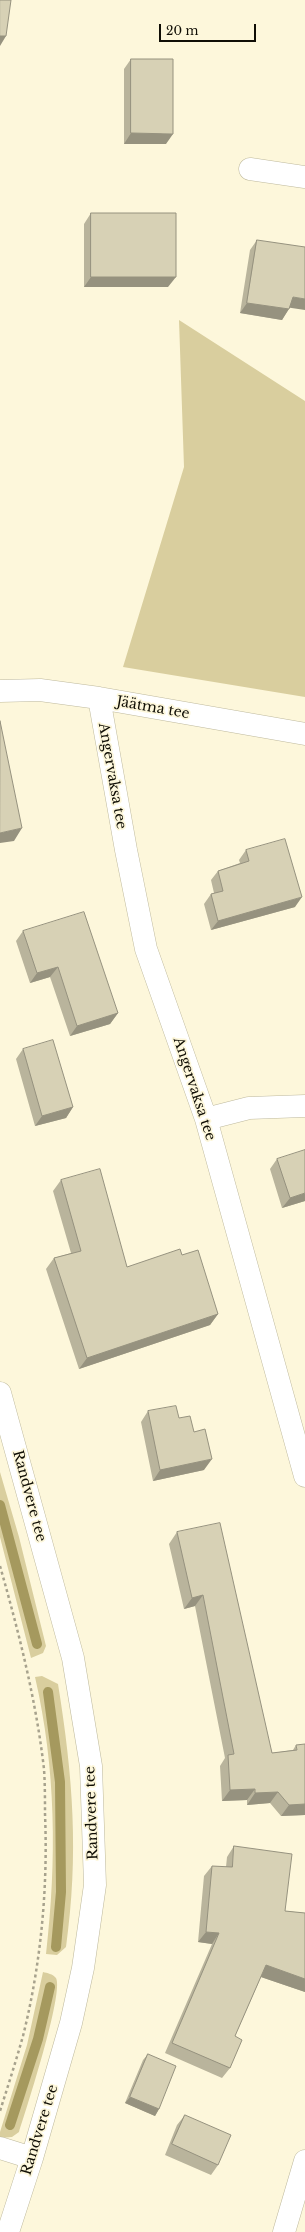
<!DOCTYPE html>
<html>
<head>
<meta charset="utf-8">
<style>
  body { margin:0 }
  #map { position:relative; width:305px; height:2232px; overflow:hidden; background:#fdf7db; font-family:"Libre Baskerville",serif }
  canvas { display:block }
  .scale { position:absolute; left:159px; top:24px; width:97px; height:18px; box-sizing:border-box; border:2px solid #100e05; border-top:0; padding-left:5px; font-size:12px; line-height:14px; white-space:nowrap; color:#100e05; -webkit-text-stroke:3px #fdf7db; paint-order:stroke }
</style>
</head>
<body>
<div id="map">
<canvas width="305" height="2232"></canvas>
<div class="scale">20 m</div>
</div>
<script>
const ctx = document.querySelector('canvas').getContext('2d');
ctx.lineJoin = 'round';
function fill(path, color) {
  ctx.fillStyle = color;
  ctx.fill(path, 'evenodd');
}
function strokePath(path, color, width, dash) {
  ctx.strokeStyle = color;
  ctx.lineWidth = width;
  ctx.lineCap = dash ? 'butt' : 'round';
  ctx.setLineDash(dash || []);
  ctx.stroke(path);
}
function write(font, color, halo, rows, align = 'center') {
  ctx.font = font + ' "Libre Baskerville",serif';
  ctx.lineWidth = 3.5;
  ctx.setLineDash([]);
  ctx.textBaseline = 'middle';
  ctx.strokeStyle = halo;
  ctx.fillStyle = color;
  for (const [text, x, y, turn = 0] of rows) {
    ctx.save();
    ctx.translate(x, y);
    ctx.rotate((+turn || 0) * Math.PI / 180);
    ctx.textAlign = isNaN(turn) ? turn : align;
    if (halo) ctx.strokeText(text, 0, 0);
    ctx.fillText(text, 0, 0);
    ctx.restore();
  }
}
const green = new Path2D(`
  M 179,320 L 305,401 L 305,697 L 123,667 L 184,467 Z
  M 0,1472 L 19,1537 L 46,1646 L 43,1653 L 31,1658 L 0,1537 Z
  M 42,1676 L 58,1684 C 73,1777 79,1854 66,1947 L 57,1955 L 46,1954 C 57,1860 56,1768 35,1677 Z
  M 43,1972 C 47,1973 53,1974 56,1978 C 64,1993 26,2110 19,2132 L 12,2137 L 0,2138 L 0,2132 L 27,2045 Z`);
const stream = new Path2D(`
  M 0,1505 L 37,1644
  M 48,1692 L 60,1782 L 61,1892 L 56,1947
  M 10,2125 L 38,2039 L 50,1987`);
const path = new Path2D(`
  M 0,1566 C 19,1633 36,1700 44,1769 C 45,1784 45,1800 45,1814 C 48,1888 41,1964 23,2036 C 16,2061 8,2086 0,2111`);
const minor = new Path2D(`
  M 250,169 L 305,177
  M 0,691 L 40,690 L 99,698 L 305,734
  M 99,698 L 126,850 L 146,949 L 206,1119 L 305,1476
  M 206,1119 L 249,1108 L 305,1106
  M 0,1393 L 73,1658 L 91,1766 L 95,1885 L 83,1968 L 71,2023 L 32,2158 L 8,2232
  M 0,2148 L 32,2158
  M 284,2232 L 305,2161`);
const wall = new Path2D(`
  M 131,59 L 166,144 L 124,144 L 124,69 Z
  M 91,213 L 168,287 L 84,287 L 84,224 Z
  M 257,240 L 289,308 L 282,320 L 240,313 L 250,250 Z
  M 246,850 L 295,907 L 211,930 L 204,904 L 211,894 L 214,893 L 211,880 L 218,871 L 240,863 L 239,860 Z
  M 23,931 L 118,1013 L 110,1024 L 70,1036 L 50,977 L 30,983 L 16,941 Z
  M 23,1049 L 73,1107 L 66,1118 L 35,1126 L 16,1059 Z
  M 277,1159 L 305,1201 L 282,1208 L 270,1169 Z
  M 61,1180 L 127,1267 L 182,1255 L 218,1314 L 210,1325 L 79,1369 L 46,1269 L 54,1258 L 71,1253 L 53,1191 Z
  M 148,1411 L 179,1418 L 194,1432 L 204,1470 L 153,1481 L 141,1422 Z
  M 177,1532 L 272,1753 L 293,1750 L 296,1745 L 305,1815 L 281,1816 L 270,1803 L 247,1805 L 247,1800 L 222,1801 L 220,1766 L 225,1758 L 195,1606 L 184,1609 L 169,1544 Z
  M 234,1846 L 285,1911 L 305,1913 L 305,1992 L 261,1977 L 235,2036 L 230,2068 L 222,2078 L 165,2053 L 212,1944 L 198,1942 L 204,1876 L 212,1866 L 226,1867 L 227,1857 Z
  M 148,2054 L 159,2109 L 155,2116 L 125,2103 L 143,2060 Z
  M 185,2115 L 218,2165 L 211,2175 L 165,2155 L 177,2125 Z`);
const shadedWall = new Path2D(`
  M 0,36 L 6,36 L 0,46 Z
  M 131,133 L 173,134 L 166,144 L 124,144 Z
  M 91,277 L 176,277 L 168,287 L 84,287 Z
  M 293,297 L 305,299 L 305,310 L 285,307 Z
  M 247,303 L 289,309 L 282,320 L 240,313 Z
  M 22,828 L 14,841 L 0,843 L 0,833 Z
  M 302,897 L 295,907 L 211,930 L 218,921 Z
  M 58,967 L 50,977 L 30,983 L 37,973 Z
  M 118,1013 L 110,1024 L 70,1036 L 77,1026 Z
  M 73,1107 L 66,1118 L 35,1126 L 42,1116 Z
  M 305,1193 L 305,1201 L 282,1208 L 290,1198 Z
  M 218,1314 L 210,1325 L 79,1369 L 87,1358 Z
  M 212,1459 L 204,1470 L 153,1481 L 160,1470 Z
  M 203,1595 L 195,1606 L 184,1609 L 192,1598 Z
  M 255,1789 L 247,1800 L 222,1801 L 230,1790 Z
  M 278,1792 L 270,1803 L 247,1805 L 255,1793 Z
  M 305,1804 L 305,1815 L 281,1816 L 289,1805 Z
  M 206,1932 L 219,1933 L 212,1944 L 198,1942 Z
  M 266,1965 L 305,1979 L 305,1992 L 258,1976 Z
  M 130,2097 L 159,2109 L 155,2116 L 125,2103 Z`);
const building = new Path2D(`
  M 0,0 L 11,0 L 6,36 L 0,36 Z
  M 131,59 L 173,59 L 173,134 L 131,133 Z
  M 91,213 L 176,213 L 176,277 L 91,277 Z
  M 257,240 L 305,247 L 305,299 L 293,297 L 289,309 L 247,303 Z
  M 0,721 L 22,828 L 0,833 Z
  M 285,839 L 302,897 L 218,921 L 211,894 L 223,891 L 218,871 L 249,861 L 246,850 Z
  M 84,912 L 118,1013 L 77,1026 L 58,967 L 37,973 L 23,931 Z
  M 53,1040 L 73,1107 L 42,1116 L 23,1049 Z
  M 305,1150 L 305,1193 L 290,1198 L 277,1159 Z
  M 100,1169 L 127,1267 L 180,1249 L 182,1255 L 198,1250 L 218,1314 L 87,1358 L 54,1258 L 81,1251 L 61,1180 Z
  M 176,1406 L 179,1418 L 190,1416 L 194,1432 L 205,1429 L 212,1459 L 160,1470 L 148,1411 Z
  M 220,1523 L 272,1753 L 297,1750 L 296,1745 L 305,1744 L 305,1804 L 289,1805 L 278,1792 L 255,1793 L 255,1789 L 230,1790 L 228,1755 L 234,1754 L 203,1595 L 192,1598 L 177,1532 Z
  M 234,1846 L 292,1854 L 285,1911 L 305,1913 L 305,1979 L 266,1965 L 235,2036 L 242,2040 L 230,2068 L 172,2043 L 219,1933 L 206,1932 L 212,1866 L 232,1867 Z
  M 148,2054 L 176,2066 L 159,2109 L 130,2097 Z
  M 185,2115 L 231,2135 L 218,2165 L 172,2144 Z`);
const streetNames = [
  ["Jäätma tee",153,708,10],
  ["Angervaksa tee",112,776,80],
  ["Angervaksa tee",194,1089,72],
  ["Randvere tee",29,1496,75],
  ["Randvere tee",92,1813,-92],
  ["Randvere tee",40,2130,-73]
];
fill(green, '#d9ce9e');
strokePath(stream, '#a5995e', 10);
strokePath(minor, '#beb99d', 23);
strokePath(path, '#a7a28d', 2.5, [3, 3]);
strokePath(minor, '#fff', 22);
fill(wall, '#b9b49c');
fill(shadedWall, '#96927f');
fill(building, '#d7d1b5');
strokePath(building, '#96927f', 1);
write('14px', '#100e05', '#fdf7db', streetNames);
</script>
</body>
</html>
